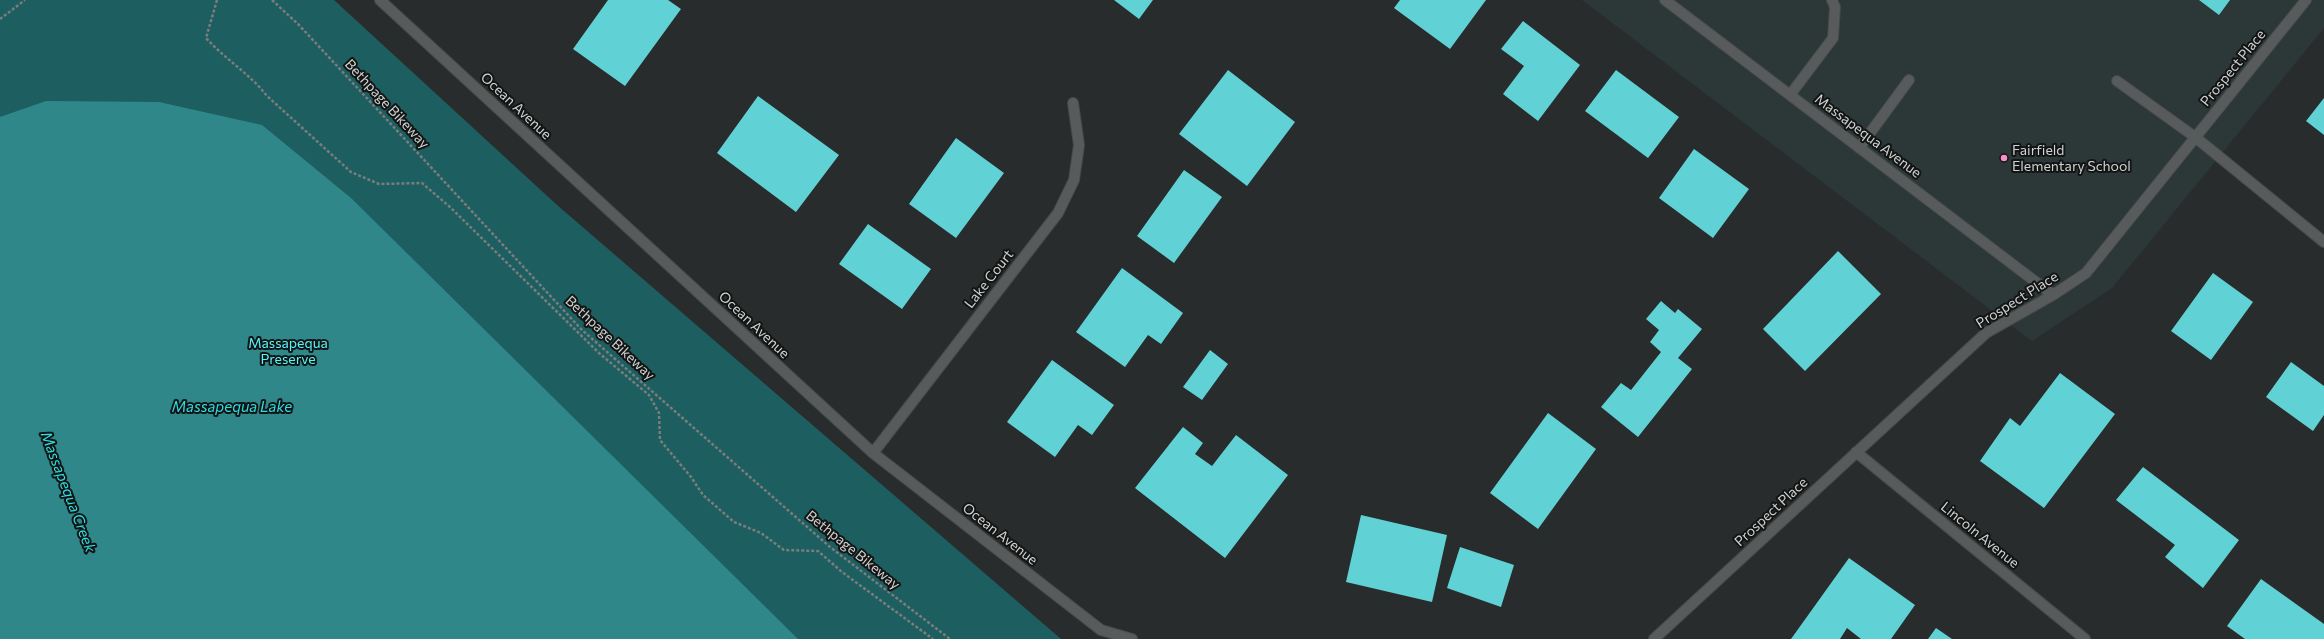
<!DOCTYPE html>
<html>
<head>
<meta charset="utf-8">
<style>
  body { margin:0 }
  canvas { display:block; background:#292c2c }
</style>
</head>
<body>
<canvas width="2324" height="639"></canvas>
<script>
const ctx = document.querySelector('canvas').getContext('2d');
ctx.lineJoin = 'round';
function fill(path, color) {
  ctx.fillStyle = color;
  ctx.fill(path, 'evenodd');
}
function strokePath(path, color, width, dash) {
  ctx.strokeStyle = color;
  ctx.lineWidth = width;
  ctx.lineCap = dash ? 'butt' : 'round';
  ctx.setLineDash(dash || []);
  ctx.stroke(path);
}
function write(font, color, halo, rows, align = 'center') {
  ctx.font = font + ' Commissioner,sans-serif';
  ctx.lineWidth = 4;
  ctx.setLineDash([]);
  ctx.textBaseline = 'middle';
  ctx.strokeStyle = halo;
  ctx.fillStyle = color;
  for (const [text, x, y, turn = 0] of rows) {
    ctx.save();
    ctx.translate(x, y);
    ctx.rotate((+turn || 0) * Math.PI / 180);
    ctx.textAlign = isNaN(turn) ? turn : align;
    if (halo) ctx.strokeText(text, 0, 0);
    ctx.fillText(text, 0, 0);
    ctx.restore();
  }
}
const built = new Path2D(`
  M 1582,0 L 2324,0 L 2324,28 L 2112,288 L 2032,341 Z`);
const green = new Path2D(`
  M 0,0 L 334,0 L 557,205 L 1061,639 L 0,639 Z`);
const water = new Path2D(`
  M 46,101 L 159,102 L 262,125 L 351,198 L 798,639 L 0,639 L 0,117 Z`);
const building = new Path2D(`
  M 608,0 L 668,0 L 681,9 L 625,86 L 573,49 Z
  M 1114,0 L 1153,0 L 1139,19 Z
  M 1400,0 L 1486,0 L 1450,49 L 1394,8 Z
  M 2199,0 L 2230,0 L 2219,15 Z
  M 1523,21 L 1580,65 L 1538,121 L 1503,94 L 1524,66 L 1501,49 Z
  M 1228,70 L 1295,122 L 1247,186 L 1179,134 Z
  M 1616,70 L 1679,117 L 1648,158 L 1585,111 Z
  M 758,96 L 839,155 L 796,212 L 717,153 Z
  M 2324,98 L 2324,135 L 2306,121 Z
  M 956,138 L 1004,173 L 956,238 L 909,204 Z
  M 1694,149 L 1749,189 L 1713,238 L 1659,198 Z
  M 1184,170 L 1222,197 L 1174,263 L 1137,236 Z
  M 868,224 L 931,269 L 902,309 L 839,264 Z
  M 1838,251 L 1881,294 L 1805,371 L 1763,329 Z
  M 1122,268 L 1183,313 L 1161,344 L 1148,335 L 1125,367 L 1076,332 Z
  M 2213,273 L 2253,302 L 2211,360 L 2171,331 Z
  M 1661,301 L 1675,313 L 1678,309 L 1702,329 L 1678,358 L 1692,369 L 1638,437 L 1601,407 L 1621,383 L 1631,390 L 1661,352 L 1650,342 L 1659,330 L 1646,319 Z
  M 1210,350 L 1228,364 L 1202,400 L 1183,387 Z
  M 1052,360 L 1114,405 L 1092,435 L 1078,425 L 1055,457 L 1007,422 Z
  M 2291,362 L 2324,386 L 2324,415 L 2313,431 L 2266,397 Z
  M 2060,373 L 2115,414 L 2044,508 L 1980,461 L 2010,418 L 2020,426 Z
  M 1548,413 L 1596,449 L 1538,529 L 1490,493 Z
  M 1183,427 L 1203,443 L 1195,454 L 1212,466 L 1236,435 L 1288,475 L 1225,558 L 1135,488 Z
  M 2143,467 L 2239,540 L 2203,588 L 2165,557 L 2175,545 L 2116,500 Z
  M 1361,515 L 1447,535 L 1432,602 L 1346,582 Z
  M 1460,547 L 1514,565 L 1501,607 L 1447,588 Z
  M 1849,558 L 1915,605 L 1891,639 L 1861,639 L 1847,628 L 1840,639 L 1791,639 Z
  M 2261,579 L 2324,624 L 2324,639 L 2245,639 L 2227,626 Z
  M 1936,628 L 1952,639 L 1928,639 Z`);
const path = new Path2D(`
  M 217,0 L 206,38 C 225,59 250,74 267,96 L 351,172 L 379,184 L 422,183 L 450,207 L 599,353 L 649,395 L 659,413 L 660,440 L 691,477 L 703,495 L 734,522 L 761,533 L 784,550 L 818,551 L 842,572 L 933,639
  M 272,0 L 299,25 L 582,330 L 830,547 L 950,639
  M 0,19 L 25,0`);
const minor = new Path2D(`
  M 380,0 L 873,453 L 1101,630 L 1132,639
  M 1665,0 L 2053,295
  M 2117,81 L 2195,137 L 2324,242
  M 1790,95 L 1833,38 L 1835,7 L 1832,0
  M 1859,148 L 1909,80
  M 1856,452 L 2085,639
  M 873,453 L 1058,213 L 1074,180 L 1079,145 L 1073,103
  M 1654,639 L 1986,333 L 2053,295 L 2086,273 L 2306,0`);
const markers = [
  [2004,158,4,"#fa8fc7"]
];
const streetNames = [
  ["Prospect Place",2233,68,-51],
  ["Bethpage Bikeway",387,104,47],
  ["Ocean Avenue",516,106,43],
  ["Massapequa Avenue",1868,136,37],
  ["Lake Court",989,279,-52],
  ["Prospect Place",2017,300,-32],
  ["Ocean Avenue",754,325,43],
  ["Bethpage Bikeway",610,338,43],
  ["Prospect Place",1771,512,-43],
  ["Ocean Avenue",1000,534,38],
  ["Lincoln Avenue",1980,535,39],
  ["Bethpage Bikeway",853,550,39]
];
const poiNames = [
  ["Fairfield",2012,150],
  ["Elementary School",2012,166]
];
const parkNames = [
  ["Massapequa",288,343],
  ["Preserve",288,359]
];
const waterNames = [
  ["Massapequa Lake",232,407],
  ["Massapequa Creek",68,492,69]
];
fill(built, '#2c3737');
fill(green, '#1d5e60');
fill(water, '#2f878a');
fill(building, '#60d1d5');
strokePath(minor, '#474949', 12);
strokePath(path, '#7a7d7d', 2.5, [3, 2]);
strokePath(minor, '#575b5b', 10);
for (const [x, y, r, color] of markers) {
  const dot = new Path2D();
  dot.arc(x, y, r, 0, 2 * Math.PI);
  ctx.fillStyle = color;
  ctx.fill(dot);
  strokePath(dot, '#131414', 1.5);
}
write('14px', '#d0d2d2', '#131414', streetNames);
write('14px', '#d0d2d2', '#131414', poiNames, 'left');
write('14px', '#53f6fc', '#131414', parkNames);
write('italic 15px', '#2cdde3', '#131414', waterNames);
</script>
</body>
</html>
